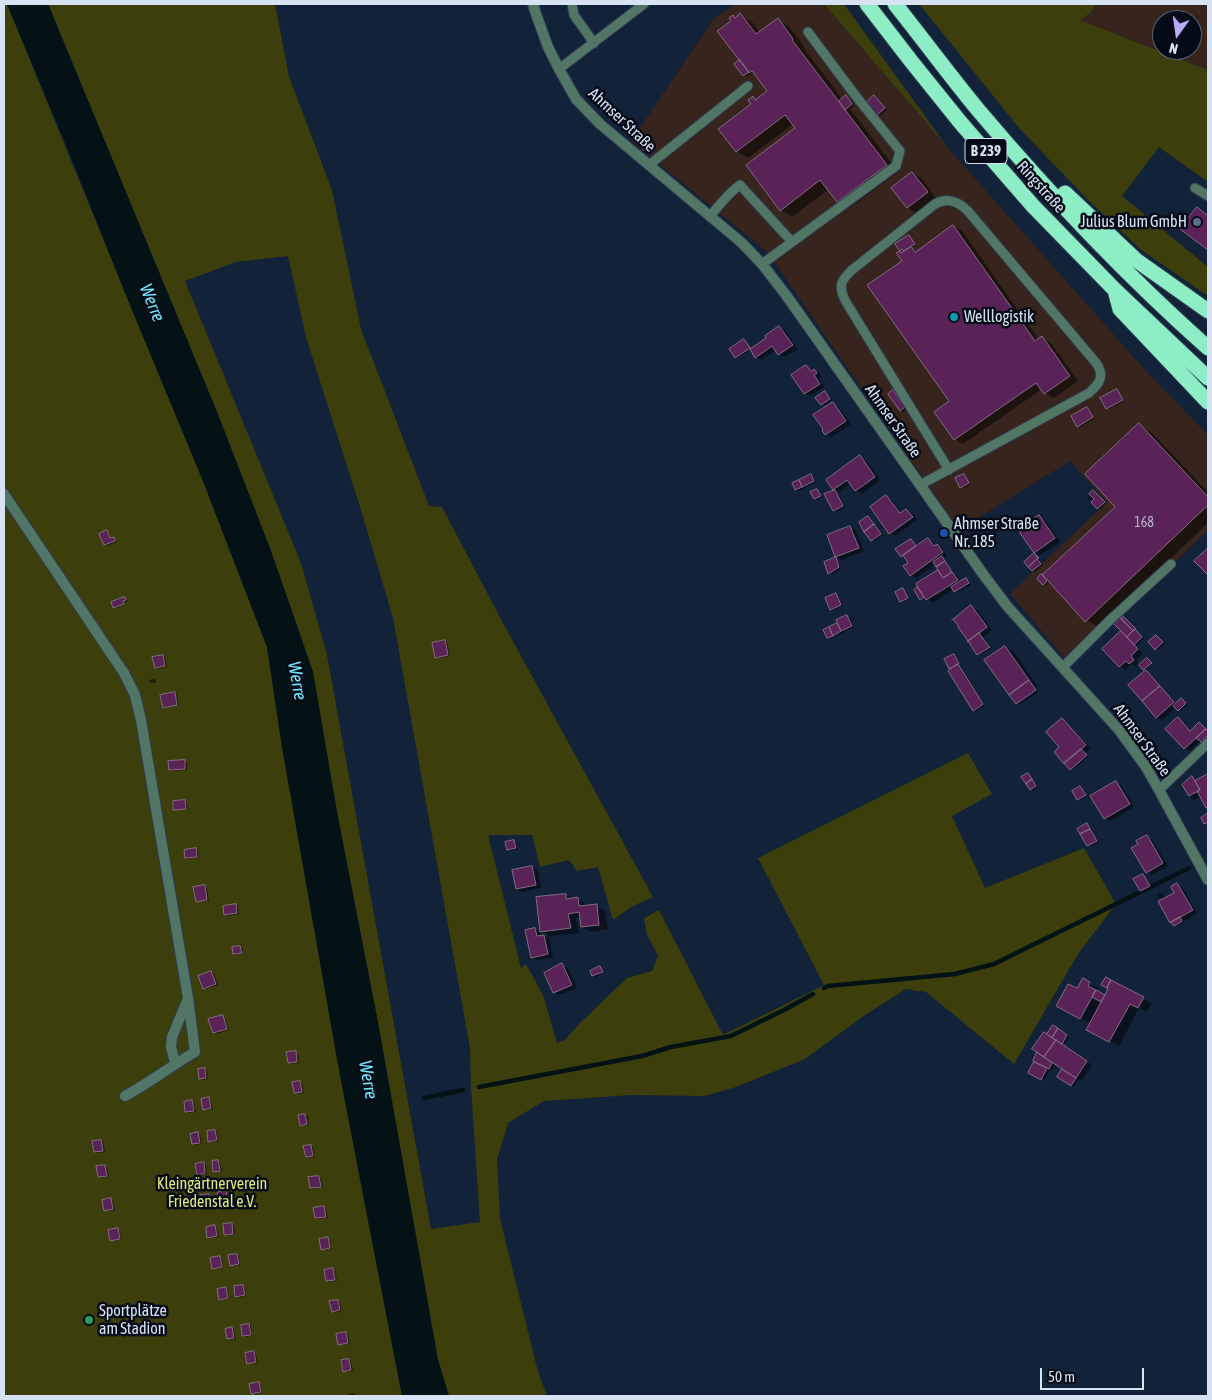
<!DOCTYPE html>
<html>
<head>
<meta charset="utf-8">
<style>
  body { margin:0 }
  #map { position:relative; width:1212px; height:1400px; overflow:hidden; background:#122239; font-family:"Asap Condensed",sans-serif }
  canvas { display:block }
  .frame { position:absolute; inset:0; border:5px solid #d7e2f2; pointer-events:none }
  .north { position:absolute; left:1152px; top:10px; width:50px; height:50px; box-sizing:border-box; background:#050b16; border:1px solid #59616e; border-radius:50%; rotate:194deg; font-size:14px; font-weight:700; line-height:20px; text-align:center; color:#d7e2f2 }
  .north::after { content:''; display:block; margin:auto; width:18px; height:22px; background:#b6acf8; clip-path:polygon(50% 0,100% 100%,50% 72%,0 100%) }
  .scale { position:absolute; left:1040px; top:1368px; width:104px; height:22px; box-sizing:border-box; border:2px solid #d7e2f2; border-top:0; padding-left:6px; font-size:15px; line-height:18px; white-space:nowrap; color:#d7e2f2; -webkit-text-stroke:4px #050b16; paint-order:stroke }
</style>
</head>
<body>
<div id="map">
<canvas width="1212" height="1400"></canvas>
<div class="frame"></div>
<div class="north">N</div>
<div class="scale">50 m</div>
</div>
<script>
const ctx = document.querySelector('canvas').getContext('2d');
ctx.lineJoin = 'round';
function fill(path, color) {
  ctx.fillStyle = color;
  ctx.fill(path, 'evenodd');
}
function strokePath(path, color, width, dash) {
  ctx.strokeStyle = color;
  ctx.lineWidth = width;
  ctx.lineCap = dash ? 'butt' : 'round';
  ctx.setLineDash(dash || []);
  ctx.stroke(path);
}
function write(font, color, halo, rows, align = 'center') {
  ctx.font = font + ' "Asap Condensed",sans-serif';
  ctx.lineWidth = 5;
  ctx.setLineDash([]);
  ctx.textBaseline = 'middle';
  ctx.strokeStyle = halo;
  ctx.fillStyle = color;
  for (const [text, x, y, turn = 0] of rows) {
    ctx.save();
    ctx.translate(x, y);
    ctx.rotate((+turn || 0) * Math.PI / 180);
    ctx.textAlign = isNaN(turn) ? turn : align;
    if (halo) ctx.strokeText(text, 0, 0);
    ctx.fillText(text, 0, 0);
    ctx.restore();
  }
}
const industrial = new Path2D(`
  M 736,4 L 824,4 L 948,148 L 1147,372 L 1208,435 L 1208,530 L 1146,591 L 1069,663 L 1010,594 L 1107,502 L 1070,461 L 959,530 L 768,253 L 631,141 L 714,18 Z
  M 1085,4 L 1208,4 L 1208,70 L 1080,20 ZM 1162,20 L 1192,20 L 1192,50 L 1162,50 Z`);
const green = new Path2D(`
  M 4,4 L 7,4 L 130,305 L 203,481 L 267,647 L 282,747 L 339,1070 L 402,1396 L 4,1396 Z
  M 48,4 L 275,4 L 289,77 L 332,190 L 361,329 L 429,506 L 442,507 L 504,625 L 653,897 L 631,907 L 613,920 L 598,867 L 577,871 L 569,860 L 540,867 L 532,835 L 488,835 L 521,968 L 526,964 L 543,995 L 557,1043 L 565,1040 L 578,1025 L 627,978 L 652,971 L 658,956 L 647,935 L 644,918 L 659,910 L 723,1035 L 824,985 L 758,858 L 968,753 L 992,794 L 952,816 L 985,888 L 1084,848 L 1116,904 L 1078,954 L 1014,1064 L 926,992 L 906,989 L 865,1015 L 805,1059 L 736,1087 L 704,1096 L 631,1095 L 544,1101 L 508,1123 L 497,1160 L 500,1219 L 537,1368 L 547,1396 L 449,1396 L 438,1360 L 379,1028 L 337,812 L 313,672 L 271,551 L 217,412 ZM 288,256 L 306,337 L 361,510 L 393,618 L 470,1048 L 471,1088 L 480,1222 L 431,1229 L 327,655 L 301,563 L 185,281 L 236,262 Z
  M 824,4 L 844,4 L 948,148 Z
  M 919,4 L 1095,4 L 1091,12 L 1080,20 L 1208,70 L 1208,182 L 1159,147 L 1122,196 L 1208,267 L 1208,296 L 1140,249 L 1087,199 L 1020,129 Z`);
const water = new Path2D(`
  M 7,4 L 48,4 L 217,412 L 271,551 L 313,672 L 337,812 L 379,1028 L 438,1360 L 449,1396 L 402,1396 L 339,1070 L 282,747 L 267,647 L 203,481 L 130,305 L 71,157 Z`);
const shadow = new Path2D(`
  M 740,15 L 752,22 L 760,33 L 778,20 L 789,27 L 804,46 L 803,47 L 843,100 L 846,97 L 849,98 L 854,106 L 850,109 L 898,172 L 849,208 L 838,201 L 829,189 L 792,217 L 781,210 L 797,128 L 793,124 L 748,158 L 736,151 L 753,104 L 753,98 L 757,101 L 769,92 L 757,76 L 752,73 L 746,77 L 736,65 L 741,60 L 736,18 Z
  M 877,98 L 887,110 L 880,116 L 867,103 Z
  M 912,173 L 921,178 L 936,198 L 916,213 L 908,208 L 893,188 Z
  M 954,226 L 962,231 L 1039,340 L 1042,338 L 1051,343 L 1078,381 L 1054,398 L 1045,393 L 1042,389 L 963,444 L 954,439 L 951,401 L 904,261 L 911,238 L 916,245 L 912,248 L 918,251 Z
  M 779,327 L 785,330 L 798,349 L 785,357 L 779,354 L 776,350 L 762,360 L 756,357 L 751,349 L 738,358 L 736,357 L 744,341 L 752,350 L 768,338 Z
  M 806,366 L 820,374 L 822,377 L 819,379 L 824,387 L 810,396 L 805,393 Z
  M 1117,391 L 1119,392 L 1124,402 L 1109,409 L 1107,408 Z
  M 893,392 L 896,393 L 907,409 L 903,412 L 900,410 Z
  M 825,393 L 832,400 L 824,406 L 817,398 Z
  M 833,403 L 838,407 L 851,424 L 832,437 L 826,434 Z
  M 1087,409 L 1089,410 L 1094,419 L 1080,427 L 1078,426 Z
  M 1139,425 L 1151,432 L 1208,492 L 1208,523 L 1098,627 L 1087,620 L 1050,581 L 1046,586 L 1044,584 L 1041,576 L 1047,579 L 1117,507 Z
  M 860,457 L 866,460 L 880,480 L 862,494 L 856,490 L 851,483 L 840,492 L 834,489 Z
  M 811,475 L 813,476 L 816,482 L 799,491 L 796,490 L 793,484 Z
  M 964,475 L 966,477 L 970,485 L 964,488 L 961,487 Z
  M 817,490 L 820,492 L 822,497 L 817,500 L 815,498 Z
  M 836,490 L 845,507 L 836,512 L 834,510 L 826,495 Z
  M 1093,491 L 1106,503 L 1100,509 L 1087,497 Z
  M 886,497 L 892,500 L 902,513 L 906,510 L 912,513 L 917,520 L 895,536 L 890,533 Z
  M 868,517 L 883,535 L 874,541 L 872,540 Z
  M 1039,517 L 1045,520 L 1060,542 L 1040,555 L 1035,552 Z
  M 850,527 L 856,531 L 864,551 L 842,560 L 837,557 L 841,569 L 832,574 L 829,573 L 826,562 L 837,558 L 828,536 Z
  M 107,532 L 109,533 L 111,539 L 114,538 L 117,542 L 107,546 L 105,545 Z
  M 928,539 L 933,542 L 936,546 L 942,548 L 947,556 L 944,558 L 954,575 L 958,576 L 961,582 L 966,580 L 971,585 L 957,592 L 954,589 L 933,603 L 926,598 L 924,601 L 921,599 L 915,590 L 917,589 L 922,591 L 942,574 L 936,564 L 916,578 L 911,575 L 910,563 L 905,557 L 902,556 L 911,540 L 917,547 Z
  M 1036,554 L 1040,560 L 1039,561 L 1042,565 L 1036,572 L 1026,562 Z
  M 903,589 L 905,591 L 909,599 L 904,602 L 901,601 Z
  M 836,595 L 838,596 L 843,606 L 833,610 L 831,609 Z
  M 125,598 L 128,601 L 124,603 L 125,605 L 117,608 L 114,607 Z
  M 972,607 L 977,610 L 988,625 L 969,638 Z
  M 847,616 L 850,617 L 854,627 L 830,639 L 828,637 L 825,630 L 839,624 Z
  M 1124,617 L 1144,639 L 1136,646 L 1143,653 L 1136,660 L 1138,663 L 1135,666 L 1131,664 L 1126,670 L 1120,666 L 1104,649 L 1123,631 L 1116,624 Z
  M 989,627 L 992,630 L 982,638 L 990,649 L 980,655 L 969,642 Z
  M 1159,638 L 1164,644 L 1158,650 L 1156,649 Z
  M 445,641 L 447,642 L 450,656 L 438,658 L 436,657 Z
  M 1005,647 L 1014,652 L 1037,686 L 1035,688 L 1038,692 L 1019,705 L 1016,704 Z
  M 163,656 L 165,657 L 167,667 L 158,669 L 156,668 Z
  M 954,656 L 956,657 L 960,666 L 985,706 L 976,711 L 973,710 L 953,669 L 950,668 Z
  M 1147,659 L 1153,664 L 1146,670 L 1144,669 Z
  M 1146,672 L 1151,675 L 1176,704 L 1182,699 L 1187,704 L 1181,711 L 1176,707 L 1162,720 L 1156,717 Z
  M 153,679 L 156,680 L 156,683 L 151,683 L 149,682 L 149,680 Z
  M 175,693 L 177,695 L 179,705 L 166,708 L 164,707 Z
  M 1178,719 L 1183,722 L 1192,731 L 1200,724 L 1205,727 L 1208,730 L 1208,738 L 1204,743 L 1201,741 L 1190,751 L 1185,748 Z
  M 1062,720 L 1067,723 L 1091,749 L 1085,753 L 1088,757 L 1073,770 L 1070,769 L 1060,748 Z
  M 184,761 L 187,763 L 187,770 L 172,771 L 170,769 Z
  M 1028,774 L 1030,776 L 1038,787 L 1033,791 L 1031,789 Z
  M 1208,775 L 1208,807 L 1201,796 L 1194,800 L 1191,798 L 1184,785 L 1192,778 L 1196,782 Z
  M 1116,782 L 1121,785 L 1134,807 L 1110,821 L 1105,818 Z
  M 1080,787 L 1083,789 L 1087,796 L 1080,800 L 1078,799 Z
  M 185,802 L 187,803 L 188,809 L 177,810 L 175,809 Z
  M 1087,825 L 1089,826 L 1099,842 L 1090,847 L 1088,846 L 1079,829 Z
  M 1147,837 L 1152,840 L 1168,866 L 1152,875 L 1147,872 Z
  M 514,842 L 516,843 L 518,849 L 510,851 L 508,849 Z
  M 196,849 L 198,851 L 199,857 L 188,859 L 186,857 Z
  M 532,867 L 538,871 L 541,888 L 523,892 L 517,889 Z
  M 1143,875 L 1145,876 L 1151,887 L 1143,891 L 1140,890 Z
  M 1177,885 L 1183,888 L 1197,913 L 1177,926 L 1174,925 L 1163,900 L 1159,898 L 1157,895 L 1161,893 L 1166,898 L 1175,893 Z
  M 204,886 L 207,888 L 209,901 L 199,902 L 197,901 Z
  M 565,895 L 572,899 L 578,899 L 586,904 L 587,907 L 597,906 L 605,911 L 608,929 L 591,932 L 582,927 L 581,917 L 576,918 L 579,933 L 550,936 L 541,931 Z
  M 236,905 L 238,906 L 239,914 L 227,916 L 225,914 Z
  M 535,929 L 541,932 L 542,937 L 544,936 L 549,939 L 553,957 L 538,960 L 532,957 Z
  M 240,947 L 243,949 L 243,953 L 236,955 L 234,953 Z
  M 562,965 L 568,968 L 577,988 L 559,995 L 554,992 Z
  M 600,967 L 602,969 L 604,973 L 596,977 L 593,976 L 591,971 Z
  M 211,972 L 214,974 L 218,985 L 206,989 L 204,988 Z
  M 1106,978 L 1151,1003 L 1147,1012 L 1139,1008 L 1119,1046 L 1097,1034 L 1091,1024 L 1058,1006 L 1078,990 L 1083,980 L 1098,988 L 1096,992 L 1106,997 L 1110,988 Z
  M 222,1016 L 225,1018 L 229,1030 L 216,1034 L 214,1032 Z
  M 1053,1027 L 1069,1037 L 1063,1046 L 1092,1065 L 1082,1080 L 1079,1079 L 1073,1087 L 1059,1077 L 1067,1074 L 1068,1072 L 1055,1063 L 1052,1070 L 1050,1069 L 1044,1080 L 1030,1073 L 1047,1036 Z
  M 295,1052 L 298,1054 L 299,1063 L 291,1064 L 289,1062 Z
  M 204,1069 L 207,1070 L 208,1079 L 203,1080 L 200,1079 Z
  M 300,1082 L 302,1084 L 304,1093 L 298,1094 L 295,1092 Z
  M 209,1099 L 211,1100 L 213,1109 L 206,1110 L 204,1109 Z
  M 192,1101 L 194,1103 L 196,1112 L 189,1113 L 186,1111 Z
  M 305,1115 L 308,1116 L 309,1125 L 303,1126 L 301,1125 L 299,1116 Z
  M 215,1131 L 217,1132 L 219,1141 L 212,1142 L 209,1141 Z
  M 198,1134 L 200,1135 L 202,1144 L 195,1145 L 193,1143 Z
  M 101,1141 L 103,1142 L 105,1152 L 97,1153 L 95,1152 Z
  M 311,1146 L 313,1147 L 315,1157 L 309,1158 L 307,1156 Z
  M 218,1161 L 220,1163 L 222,1171 L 217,1172 L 215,1171 Z
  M 203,1163 L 206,1165 L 207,1174 L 200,1175 L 198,1174 Z
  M 105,1166 L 107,1167 L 109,1176 L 102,1178 L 100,1176 Z
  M 319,1177 L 321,1178 L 323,1187 L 314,1189 L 311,1187 Z
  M 226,1192 L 228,1194 L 230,1203 L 222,1204 L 220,1203 Z
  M 209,1195 L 211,1196 L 213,1206 L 206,1207 L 203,1206 Z
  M 111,1199 L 113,1201 L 115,1210 L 107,1211 L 105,1210 Z
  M 324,1207 L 326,1209 L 328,1218 L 318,1219 L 316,1217 Z
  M 231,1224 L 234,1225 L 235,1234 L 228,1236 L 225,1234 Z
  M 215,1227 L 217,1228 L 219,1237 L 211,1238 L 209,1237 Z
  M 117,1230 L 120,1231 L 121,1240 L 113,1241 L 111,1240 Z
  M 327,1239 L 330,1240 L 331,1249 L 324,1250 L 322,1249 Z
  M 237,1255 L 239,1256 L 240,1265 L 233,1266 L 231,1265 Z
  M 220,1257 L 222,1259 L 223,1268 L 215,1269 L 213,1268 Z
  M 333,1270 L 335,1271 L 337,1281 L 329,1282 L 327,1280 Z
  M 243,1286 L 245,1287 L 246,1296 L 239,1298 L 237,1296 Z
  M 225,1289 L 228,1290 L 229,1299 L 223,1300 L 220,1299 Z
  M 337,1301 L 340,1302 L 342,1311 L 335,1313 L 333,1311 Z
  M 249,1325 L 251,1326 L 252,1336 L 246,1337 L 243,1336 Z
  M 232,1329 L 234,1330 L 236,1339 L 230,1340 L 228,1339 Z
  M 346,1334 L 348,1335 L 350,1344 L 341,1345 L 339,1344 Z
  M 254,1352 L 256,1354 L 258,1363 L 250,1364 L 248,1363 Z
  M 349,1360 L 351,1361 L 353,1371 L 347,1372 L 344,1371 Z
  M 258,1383 L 261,1385 L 262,1393 L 255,1395 L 252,1393 Z
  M 354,1393 L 357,1396 L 349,1396 L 348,1394 Z`);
const stream = new Path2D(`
  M 824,988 L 828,986 L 955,974 L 994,964 L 1189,868
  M 479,1087 L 642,1056 L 671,1047 L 731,1036 L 784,1010 L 813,994
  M 424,1098 L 463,1090`);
const building = new Path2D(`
  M 740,13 L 756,34 L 778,18 L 793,39 L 792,40 L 887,165 L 837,202 L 820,180 L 780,211 L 746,165 L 795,128 L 785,115 L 736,152 L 718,129 L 751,104 L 748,100 L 753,96 L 755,100 L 767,91 L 752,71 L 749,73 L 717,31 L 731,21 L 729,18 L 733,15 L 735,18 Z
  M 740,60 L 749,72 L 743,76 L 734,64 Z
  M 846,95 L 852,104 L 845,110 L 839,101 Z
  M 874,95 L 885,108 L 877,115 L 866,103 Z
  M 912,172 L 928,192 L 907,208 L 891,188 Z
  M 1197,207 L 1208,216 L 1208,250 L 1180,229 Z
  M 953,225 L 1035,341 L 1042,336 L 1070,376 L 1044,394 L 1036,383 L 954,440 L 934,412 L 949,401 L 867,285 L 902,261 L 896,253 L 900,251 L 902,249 L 904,251 L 911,246 L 915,252 Z
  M 909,235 L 915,244 L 901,253 L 895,244 Z
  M 779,326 L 793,345 L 778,355 L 772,346 L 755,358 L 750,349 L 766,338 L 765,336 Z
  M 744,339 L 750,348 L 735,358 L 729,349 Z
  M 806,365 L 811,371 L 814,369 L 817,373 L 814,375 L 820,384 L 804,394 L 791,375 Z
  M 1117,389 L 1123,400 L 1106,409 L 1100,398 Z
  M 893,390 L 905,407 L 900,411 L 888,394 Z
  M 825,391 L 830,399 L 821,405 L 815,398 Z
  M 833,402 L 846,421 L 825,435 L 822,430 L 823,429 L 813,415 Z
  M 1087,407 L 1093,417 L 1077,427 L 1071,416 Z
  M 1139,423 L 1208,497 L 1208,505 L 1085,622 L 1042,574 L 1043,574 L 1115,507 L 1085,474 Z
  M 860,455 L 875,477 L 855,491 L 847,480 L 833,490 L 826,480 Z
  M 811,474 L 814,481 L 802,487 L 799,480 Z
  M 964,474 L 969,483 L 960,488 L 955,478 Z
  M 799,480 L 802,487 L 795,490 L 792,483 Z
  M 817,489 L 821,496 L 814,499 L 810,492 Z
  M 835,490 L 843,506 L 833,511 L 824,494 Z
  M 1093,490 L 1105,502 L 1097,509 L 1091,502 L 1094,499 L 1089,494 Z
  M 886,495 L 900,513 L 906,509 L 913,517 L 889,534 L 870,507 Z
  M 1039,515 L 1055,538 L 1034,553 L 1018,530 Z
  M 868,516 L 874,524 L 864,532 L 859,522 Z
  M 874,524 L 881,534 L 871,541 L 864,532 Z
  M 850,526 L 859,548 L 835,557 L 827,535 Z
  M 107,530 L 110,538 L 114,537 L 115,541 L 104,545 L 99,534 Z
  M 928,538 L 934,546 L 937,544 L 943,552 L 910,576 L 903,566 L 908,563 L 903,555 Z
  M 911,539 L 916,546 L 901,557 L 895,549 Z
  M 1208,548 L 1208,575 L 1194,561 Z
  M 1034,553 L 1038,558 L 1028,567 L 1024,562 Z
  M 1034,553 L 1039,558 L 1037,559 L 1041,564 L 1032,571 L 1028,567 L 1038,558 Z
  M 942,556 L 945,561 L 936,567 L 933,562 Z
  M 836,557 L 839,567 L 828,574 L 824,562 Z
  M 945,561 L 952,572 L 943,578 L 936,567 Z
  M 938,570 L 943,578 L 952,572 L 958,580 L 926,600 L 916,584 Z
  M 1041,574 L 1047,581 L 1043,585 L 1037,579 Z
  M 966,578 L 969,583 L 954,592 L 951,587 Z
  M 917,587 L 924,597 L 920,600 L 914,590 Z
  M 903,588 L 908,598 L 900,602 L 895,592 Z
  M 836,593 L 841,605 L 830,610 L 825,598 Z
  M 125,597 L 126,600 L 123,601 L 124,604 L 113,608 L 111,602 Z
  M 971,605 L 987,627 L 967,642 L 968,641 L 958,627 L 959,627 L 953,619 L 952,620 Z
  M 847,615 L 852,626 L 841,631 L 836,620 Z
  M 1123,616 L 1136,629 L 1133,631 L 1121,618 Z
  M 1120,618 L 1133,631 L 1127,637 L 1114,624 Z
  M 837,623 L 841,631 L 833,636 L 829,627 Z
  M 829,627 L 833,636 L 827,638 L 823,630 Z
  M 1135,629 L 1142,637 L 1134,645 L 1127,637 Z
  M 1121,631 L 1138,649 L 1131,656 L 1134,660 L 1129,664 L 1126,661 L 1119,667 L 1102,649 Z
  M 979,633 L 989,647 L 990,647 L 977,655 L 968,641 Z
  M 1156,635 L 1163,642 L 1155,650 L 1148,642 Z
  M 445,640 L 448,655 L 435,658 L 432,643 Z
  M 1005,646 L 1029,680 L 1009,695 L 984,660 Z
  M 954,654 L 959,664 L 949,669 L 944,659 Z
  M 163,655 L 165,666 L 155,668 L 152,657 Z
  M 1147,658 L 1152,663 L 1143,670 L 1139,665 Z
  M 958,664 L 983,704 L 973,711 L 948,671 Z
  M 1146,670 L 1160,686 L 1142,701 L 1128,685 Z
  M 1029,680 L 1036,690 L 1016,704 L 1009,695 Z
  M 1160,686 L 1174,702 L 1156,718 L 1142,701 Z
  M 175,692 L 177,705 L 163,708 L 160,695 Z
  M 1181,698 L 1186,703 L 1178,711 L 1173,706 Z
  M 1178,717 L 1190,731 L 1199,722 L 1206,729 L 1184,749 L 1165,729 Z
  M 1062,718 L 1086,745 L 1064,764 L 1054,752 L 1059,747 L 1046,732 Z
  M 1206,729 L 1208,732 L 1208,735 L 1201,742 L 1196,738 Z
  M 1081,749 L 1087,755 L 1070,770 L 1064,763 Z
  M 185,760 L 185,769 L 169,770 L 168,761 Z
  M 1028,773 L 1032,779 L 1026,784 L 1021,777 Z
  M 1208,774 L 1208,806 L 1206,808 L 1197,791 L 1200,790 L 1195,781 Z
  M 1192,776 L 1200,790 L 1189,796 L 1182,785 Z
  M 1032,779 L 1036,786 L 1030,790 L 1026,784 Z
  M 1116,781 L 1130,804 L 1104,819 L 1090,796 Z
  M 1080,786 L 1086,795 L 1077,800 L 1072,791 Z
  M 185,800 L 186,809 L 173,810 L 173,801 Z
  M 1208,813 L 1208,822 L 1204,824 L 1201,818 Z
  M 1087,823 L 1090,829 L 1080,834 L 1077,829 Z
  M 1090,829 L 1097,841 L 1087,846 L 1080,834 Z
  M 1147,835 L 1163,863 L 1146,873 L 1131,848 L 1138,844 L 1136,841 Z
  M 514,840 L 516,848 L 507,850 L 505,842 Z
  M 196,848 L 197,857 L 185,858 L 184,850 Z
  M 532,866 L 536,885 L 516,889 L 512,870 Z
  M 1143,874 L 1150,886 L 1140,891 L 1133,879 Z
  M 1177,883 L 1193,910 L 1170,923 L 1158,901 L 1174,893 L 1171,887 Z
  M 205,885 L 207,900 L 196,902 L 193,887 Z
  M 566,894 L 566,899 L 578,897 L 579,906 L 597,904 L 599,925 L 581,927 L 579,912 L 568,914 L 571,928 L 540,932 L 536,897 Z
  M 236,904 L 237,913 L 224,915 L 223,906 Z
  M 1180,917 L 1182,921 L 1174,926 L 1171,922 Z
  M 535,928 L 537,936 L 544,935 L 548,954 L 531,958 L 525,930 Z
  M 240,946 L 242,953 L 233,954 L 232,947 Z
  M 562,963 L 572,985 L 553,993 L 544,973 Z
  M 600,966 L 603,972 L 592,976 L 590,971 Z
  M 211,971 L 216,984 L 203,989 L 198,976 Z
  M 1106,977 L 1111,980 L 1107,988 L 1101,985 Z
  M 1083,978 L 1090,982 L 1088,986 L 1096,990 L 1080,1019 L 1056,1006 L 1068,984 L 1077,988 Z
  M 1111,980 L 1144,997 L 1138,1008 L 1130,1004 L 1109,1042 L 1086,1030 L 1108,989 L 1107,988 Z
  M 1096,990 L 1105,995 L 1101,1002 L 1092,997 Z
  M 223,1015 L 227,1029 L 213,1033 L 208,1019 Z
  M 1053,1025 L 1058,1028 L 1052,1038 L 1047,1034 Z
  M 1058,1028 L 1067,1035 L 1062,1044 L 1052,1038 Z
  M 1044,1032 L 1056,1040 L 1044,1057 L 1032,1049 Z
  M 1056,1040 L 1087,1061 L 1076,1078 L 1044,1057 Z
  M 296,1051 L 297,1062 L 288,1063 L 286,1052 Z
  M 1037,1052 L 1052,1063 L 1049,1069 L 1033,1061 Z
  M 1034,1062 L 1047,1068 L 1041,1080 L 1028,1073 Z
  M 205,1068 L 206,1078 L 199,1079 L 198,1069 Z
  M 1062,1069 L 1076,1078 L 1071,1086 L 1057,1077 Z
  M 300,1081 L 302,1092 L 294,1093 L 292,1082 Z
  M 209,1097 L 211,1108 L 203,1110 L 201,1099 Z
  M 192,1100 L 194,1111 L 185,1112 L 184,1102 Z
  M 305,1114 L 307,1124 L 300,1126 L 298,1115 Z
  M 215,1130 L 217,1140 L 208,1142 L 207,1131 Z
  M 198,1132 L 200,1143 L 192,1144 L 190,1134 Z
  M 101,1140 L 103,1151 L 94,1152 L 92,1141 Z
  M 311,1145 L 313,1156 L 306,1157 L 303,1146 Z
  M 218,1160 L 220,1171 L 213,1172 L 212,1161 Z
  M 204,1162 L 205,1173 L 197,1175 L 195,1164 Z
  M 105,1165 L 107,1176 L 98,1177 L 96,1166 Z
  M 319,1176 L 321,1187 L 310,1188 L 308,1177 Z
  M 226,1191 L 228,1202 L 219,1203 L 217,1192 Z
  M 209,1194 L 211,1205 L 202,1206 L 200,1195 Z
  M 111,1198 L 113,1209 L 104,1211 L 102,1200 Z
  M 324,1206 L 326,1217 L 315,1218 L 313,1208 Z
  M 232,1223 L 233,1234 L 224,1235 L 223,1224 Z
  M 215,1225 L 217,1236 L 207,1238 L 206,1227 Z
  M 118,1228 L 120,1239 L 110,1241 L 108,1230 Z
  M 328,1237 L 330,1248 L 321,1250 L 319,1239 Z
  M 237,1254 L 239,1264 L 230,1266 L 228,1255 Z
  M 220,1256 L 222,1267 L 212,1269 L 210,1258 Z
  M 333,1268 L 335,1280 L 326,1281 L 324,1270 Z
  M 243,1285 L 245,1295 L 235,1297 L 234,1286 Z
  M 226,1287 L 228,1298 L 219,1300 L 217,1289 Z
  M 338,1300 L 340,1310 L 332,1312 L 329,1301 Z
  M 249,1324 L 251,1335 L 242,1336 L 241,1325 Z
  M 232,1327 L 234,1338 L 227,1339 L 225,1329 Z
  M 346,1332 L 348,1343 L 338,1345 L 336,1334 Z
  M 254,1351 L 256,1362 L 247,1364 L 245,1353 Z
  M 349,1359 L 351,1370 L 343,1372 L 341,1360 Z
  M 259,1382 L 261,1392 L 251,1394 L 249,1384 Z`);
const lane = new Path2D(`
  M 572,4 L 574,15 L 594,43
  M 559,69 L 644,4
  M 649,165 L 748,86
  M 1195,188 L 1208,196
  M 710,216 C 720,205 728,193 740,185 L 792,242
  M 762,264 L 896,166 L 900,151 L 855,95 L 808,32
  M 920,485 L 1089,393 C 1099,384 1105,377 1097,364 L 967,210 C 957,201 947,197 935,204 L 852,270 C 840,281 838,287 846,302 L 949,470
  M 1063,667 L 1110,620 L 1171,564
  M 1159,790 L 1208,743`);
const street = new Path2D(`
  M 533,4 L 536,14 L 548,47 L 559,69 L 576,99 L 600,124 L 742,243 L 762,264 L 786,295 L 983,574 L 1007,606 L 1119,730 L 1146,767 L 1159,790 L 1208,880
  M 4,494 L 124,673 L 135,695 L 141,720 L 188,998 L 195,1052 C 171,1066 149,1083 125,1096
  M 175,1063 L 171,1047 L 172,1037 L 187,1001`);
const highway = new Path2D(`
  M 867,4 L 911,61 L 960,122 L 1033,206 L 1115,290 L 1208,378
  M 895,4 C 923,39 950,76 979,111 C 1050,195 1126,275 1208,348
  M 1065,193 L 1136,260 L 1208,311
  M 1116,294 L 1120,309 L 1208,402`);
const markers = [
  [1197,222,5,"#5c6f8a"],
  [954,317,5,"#0f9aa8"],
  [944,533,5,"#1a4fb4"],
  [89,1320,5,"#2e9e5b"]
];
const numberNames = [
  ["168",1144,523]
];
const shields = [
  [986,151,42]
];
const shieldNames = [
  ["B 239",986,151]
];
const streetNames = [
  ["Ahmser Straße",622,120,43],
  ["Ringstraße",1041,187,48],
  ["Ahmser Straße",893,421,55],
  ["Ahmser Straße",1142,740,54]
];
const poiNames = [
  ["Julius Blum GmbH",1187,222,"right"],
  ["Welllogistik",964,317],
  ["Ahmser Straße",954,524],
  ["Nr. 185",954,542],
  ["Sportplätze",99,1311],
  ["am Stadion",99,1329]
];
const parkNames = [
  ["Kleingärtnerverein",212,1184],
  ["Friedenstal e.V.",212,1202]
];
const waterNames = [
  ["Werre",152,303,68],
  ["Werre",297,681,80],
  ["Werre",368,1080,80]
];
fill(industrial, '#36241d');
fill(green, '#3c3f0c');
fill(water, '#041215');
fill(shadow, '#0007');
strokePath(stream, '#041215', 4.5);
fill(building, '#5a2358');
strokePath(building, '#856a83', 1);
strokePath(lane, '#2e3d53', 11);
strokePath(street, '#2e3d53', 12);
strokePath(highway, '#2e3d53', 17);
strokePath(lane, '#517665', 9);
strokePath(street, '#517665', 10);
strokePath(highway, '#8dedc4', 15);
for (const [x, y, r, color] of markers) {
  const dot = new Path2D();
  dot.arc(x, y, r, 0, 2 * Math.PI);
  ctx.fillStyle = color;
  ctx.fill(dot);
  strokePath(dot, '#050b16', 2);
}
write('14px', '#b8b2cc', null, numberNames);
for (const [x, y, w] of shields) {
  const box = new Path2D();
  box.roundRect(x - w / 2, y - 12.5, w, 25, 4);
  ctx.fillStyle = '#050b16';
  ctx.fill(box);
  strokePath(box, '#d7e2f2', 1);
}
write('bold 15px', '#d7e2f2', null, shieldNames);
write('16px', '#d7e2f2', '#050b16', streetNames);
write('16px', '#d7e2f2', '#050b16', poiNames, 'left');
write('16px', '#dfea78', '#050b16', parkNames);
write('italic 18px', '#72e9fe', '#050b16', waterNames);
</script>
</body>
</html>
